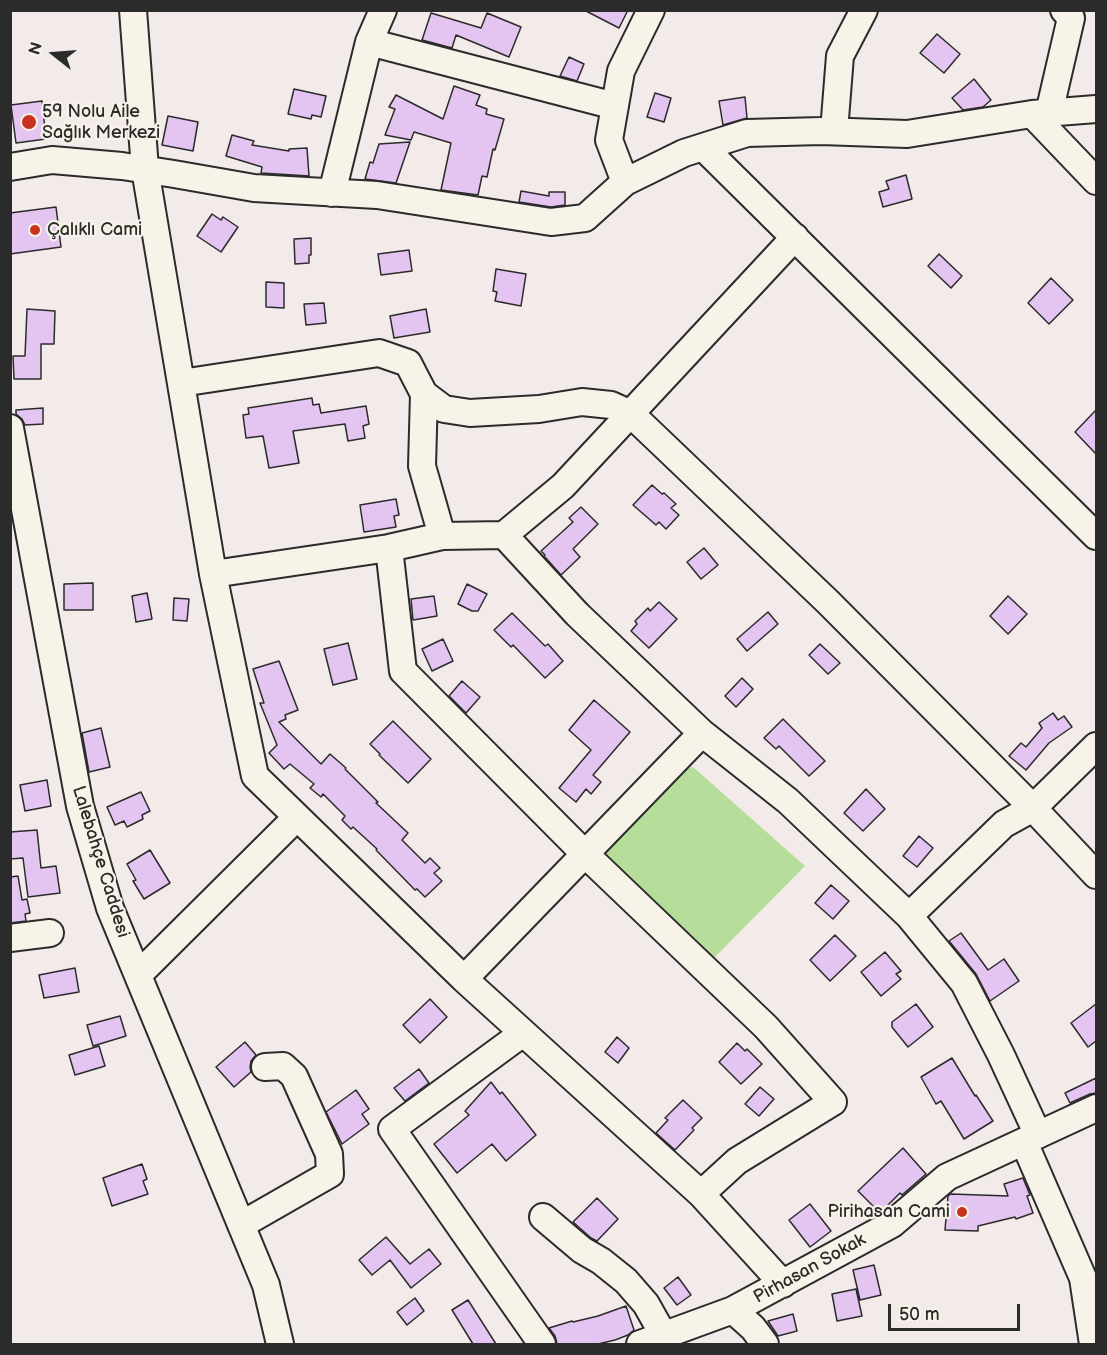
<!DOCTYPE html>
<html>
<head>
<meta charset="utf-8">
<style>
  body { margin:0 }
  #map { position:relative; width:1107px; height:1355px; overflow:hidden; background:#f3eaea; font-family:"Balsamiq Sans",sans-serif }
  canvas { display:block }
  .frame { position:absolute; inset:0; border:12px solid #2b2b2b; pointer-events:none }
  .north { position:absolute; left:24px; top:24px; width:60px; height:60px; -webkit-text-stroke:4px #f7f3e8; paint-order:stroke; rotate:287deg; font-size:16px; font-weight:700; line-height:24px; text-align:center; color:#2b2b2b }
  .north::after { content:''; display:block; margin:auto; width:21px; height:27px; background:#2b2b2b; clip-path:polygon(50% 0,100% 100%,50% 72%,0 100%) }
  .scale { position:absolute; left:888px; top:1304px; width:132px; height:27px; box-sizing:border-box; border:3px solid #2b2b2b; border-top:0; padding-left:8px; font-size:18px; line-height:21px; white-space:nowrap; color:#2b2b2b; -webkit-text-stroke:4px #f7f3e8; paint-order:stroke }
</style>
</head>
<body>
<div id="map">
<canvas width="1107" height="1355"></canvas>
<div class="frame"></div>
<div class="north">N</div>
<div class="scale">50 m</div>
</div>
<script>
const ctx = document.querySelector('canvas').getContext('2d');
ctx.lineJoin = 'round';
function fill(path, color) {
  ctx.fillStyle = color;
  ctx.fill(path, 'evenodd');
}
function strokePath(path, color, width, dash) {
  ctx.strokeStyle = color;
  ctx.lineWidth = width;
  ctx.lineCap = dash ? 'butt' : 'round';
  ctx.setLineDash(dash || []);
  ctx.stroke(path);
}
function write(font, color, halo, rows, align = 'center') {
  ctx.font = font + ' "Balsamiq Sans",sans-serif';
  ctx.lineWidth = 4.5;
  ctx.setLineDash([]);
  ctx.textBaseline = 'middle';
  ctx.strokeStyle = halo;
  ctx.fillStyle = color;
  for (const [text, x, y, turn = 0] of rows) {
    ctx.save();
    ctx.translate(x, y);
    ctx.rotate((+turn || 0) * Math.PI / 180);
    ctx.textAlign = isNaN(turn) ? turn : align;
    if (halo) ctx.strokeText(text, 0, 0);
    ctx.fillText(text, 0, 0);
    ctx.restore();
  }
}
const green = new Path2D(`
  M 693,767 L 805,866 L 706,966 L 600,852 L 678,770 Z`);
const building = new Path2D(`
  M 584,10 L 628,10 L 619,28 Z
  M 431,13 L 481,28 L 487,13 L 521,27 L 509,57 L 456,35 L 452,48 L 422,40 Z
  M 937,34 L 960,54 L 944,73 L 920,53 Z
  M 569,57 L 584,64 L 577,81 L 560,76 Z
  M 974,79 L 991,100 L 983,107 L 963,110 L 952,98 Z
  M 454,86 L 480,95 L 476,105 L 487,109 L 486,114 L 504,119 L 495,150 L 493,149 L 487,177 L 482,176 L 478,195 L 441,190 L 451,143 L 414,132 L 411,140 L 385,135 L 395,109 L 389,107 L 396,95 L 443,119 Z
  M 294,89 L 326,96 L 321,117 L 312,115 L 311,119 L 288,114 Z
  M 655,93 L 671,98 L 664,122 L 647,117 Z
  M 745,97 L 747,118 L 723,125 L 719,101 Z
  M 42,101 L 46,139 L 16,143 L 11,105 Z
  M 168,116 L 198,122 L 193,151 L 162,145 Z
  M 232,135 L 254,141 L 252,145 L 289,151 L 289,149 L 307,148 L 309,176 L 261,173 L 262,167 L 226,156 Z
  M 410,142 L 396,183 L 365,179 L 370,162 L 373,163 L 379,144 Z
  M 906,175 L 912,199 L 883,207 L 879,192 L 889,189 L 886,181 Z
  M 521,191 L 549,196 L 549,192 L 565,192 L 565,205 L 551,207 L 519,202 Z
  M 56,207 L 61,247 L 10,254 L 10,213 Z
  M 212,214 L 221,220 L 223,217 L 238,227 L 221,252 L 197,236 Z
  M 311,238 L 311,255 L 309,255 L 309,263 L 295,264 L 294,239 Z
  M 409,250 L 412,271 L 381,275 L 378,254 Z
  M 939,254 L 962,276 L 951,288 L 928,266 Z
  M 496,269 L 526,274 L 521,306 L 495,301 L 497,292 L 493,291 Z
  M 1051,278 L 1073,300 L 1049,324 L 1028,303 Z
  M 266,282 L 284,283 L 284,308 L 266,307 Z
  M 324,303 L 326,323 L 306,325 L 304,304 Z
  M 27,309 L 55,311 L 54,344 L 41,344 L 41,379 L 14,379 L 13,356 L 25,356 Z
  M 426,309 L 430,332 L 394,338 L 390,316 Z
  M 312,398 L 313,405 L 319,404 L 321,413 L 366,406 L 369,424 L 363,426 L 365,438 L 348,441 L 345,424 L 293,431 L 299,463 L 269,468 L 263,436 L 246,438 L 243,415 L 249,414 L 248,408 Z
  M 43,408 L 43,424 L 25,425 L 22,419 L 16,414 L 16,410 Z
  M 1096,410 L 1096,454 L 1075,432 Z
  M 652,485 L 662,494 L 664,493 L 676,504 L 671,508 L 679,515 L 666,529 L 659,522 L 656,525 L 633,505 Z
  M 396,499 L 399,515 L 394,516 L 396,527 L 364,532 L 360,505 Z
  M 581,507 L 598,524 L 573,549 L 580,557 L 561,575 L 544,556 L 545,555 L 541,551 L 573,522 L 569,518 Z
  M 704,548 L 718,565 L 701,579 L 687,562 Z
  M 93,583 L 93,610 L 64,610 L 64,584 Z
  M 467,584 L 487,594 L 478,611 L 472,611 L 458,604 Z
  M 147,593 L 152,619 L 136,622 L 132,596 Z
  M 434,596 L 437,616 L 413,620 L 411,599 Z
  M 1008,596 L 1027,614 L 1008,634 L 990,616 Z
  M 174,598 L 189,599 L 187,621 L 173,620 Z
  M 659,602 L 677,619 L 649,648 L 631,631 L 637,624 L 635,621 L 648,608 L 650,611 Z
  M 768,612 L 778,624 L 747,651 L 737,639 Z
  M 512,613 L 545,646 L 548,644 L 563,661 L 545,678 L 513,645 L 511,647 L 494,630 Z
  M 443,639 L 453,661 L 432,671 L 422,649 Z
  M 348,643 L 357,679 L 333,685 L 324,649 Z
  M 820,644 L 840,663 L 828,674 L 809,655 Z
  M 279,661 L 298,710 L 285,715 L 286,719 L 279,722 L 321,764 L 330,754 L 346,768 L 345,769 L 378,802 L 376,803 L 408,833 L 402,840 L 425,863 L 430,858 L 440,868 L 434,873 L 442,881 L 425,897 L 417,889 L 415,890 L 376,850 L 377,849 L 353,827 L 351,829 L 342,820 L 345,816 L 323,794 L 321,797 L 310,788 L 314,784 L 290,764 L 284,769 L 269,753 L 277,745 L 260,703 L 264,703 L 253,669 Z
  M 742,678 L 753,689 L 736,707 L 725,696 Z
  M 462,681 L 480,697 L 466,713 L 449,696 Z
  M 594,700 L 630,732 L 593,775 L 601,782 L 591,794 L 586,789 L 576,802 L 559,788 L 591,750 L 569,730 Z
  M 1053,713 L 1058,720 L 1064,716 L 1072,727 L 1049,743 L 1026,770 L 1009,756 L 1021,743 L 1026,747 L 1042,728 L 1039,723 Z
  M 783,719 L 825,761 L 809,776 L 779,746 L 776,749 L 764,738 Z
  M 393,721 L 431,759 L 408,783 L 379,755 L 380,754 L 370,744 Z
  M 101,728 L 110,767 L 89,772 L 82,733 Z
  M 47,780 L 51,806 L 25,811 L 20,785 Z
  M 866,789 L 885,809 L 863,831 L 844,813 Z
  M 141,792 L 150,811 L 142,815 L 143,819 L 127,827 L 124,821 L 115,825 L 107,807 Z
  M 37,830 L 41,868 L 56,866 L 60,893 L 28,897 L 23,858 L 10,859 L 10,832 Z
  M 919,836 L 933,848 L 917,867 L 903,856 Z
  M 150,850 L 170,883 L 144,899 L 133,881 L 136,880 L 127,864 Z
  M 18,876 L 22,900 L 27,899 L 30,913 L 25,914 L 26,921 L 10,923 L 10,877 Z
  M 831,885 L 849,901 L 833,919 L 815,903 Z
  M 961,933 L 988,970 L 1004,959 L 1019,981 L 990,1001 L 976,974 L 949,941 Z
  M 835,935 L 856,956 L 830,981 L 810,960 Z
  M 885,952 L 901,971 L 896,974 L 901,979 L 881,996 L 861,972 Z
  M 75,968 L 79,992 L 44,998 L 39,975 Z
  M 430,999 L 447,1017 L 420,1043 L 403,1025 Z
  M 916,1004 L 933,1027 L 908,1047 L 892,1027 L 892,1022 Z
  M 1096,1004 L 1096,1041 L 1088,1047 L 1071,1023 Z
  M 120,1016 L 126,1036 L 93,1046 L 87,1025 Z
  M 617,1037 L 629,1048 L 618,1063 L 605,1052 Z
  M 245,1042 L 256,1055 L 251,1061 L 250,1067 L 251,1072 L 234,1087 L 216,1067 Z
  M 737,1043 L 745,1051 L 747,1049 L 762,1064 L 741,1084 L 719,1062 Z
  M 99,1046 L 105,1066 L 75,1075 L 69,1055 Z
  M 952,1058 L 975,1096 L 976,1095 L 993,1121 L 964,1139 L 941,1101 L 936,1104 L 921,1077 Z
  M 419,1069 L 429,1083 L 405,1101 L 394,1088 Z
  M 1096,1078 L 1096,1093 L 1090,1094 L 1070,1103 L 1065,1093 Z
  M 491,1082 L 500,1094 L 502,1092 L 536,1135 L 506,1161 L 492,1144 L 457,1173 L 434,1144 L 469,1115 L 465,1111 Z
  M 760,1087 L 774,1099 L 759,1116 L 745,1104 Z
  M 356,1090 L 369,1109 L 362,1114 L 369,1124 L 342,1144 L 326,1112 Z
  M 683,1100 L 702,1118 L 692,1128 L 694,1130 L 675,1150 L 656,1133 L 668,1120 L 665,1118 Z
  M 903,1148 L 926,1174 L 902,1195 L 900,1193 L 880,1213 L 858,1191 Z
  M 142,1164 L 147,1179 L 143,1181 L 148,1194 L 112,1206 L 103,1178 Z
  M 1023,1178 L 1030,1195 L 1027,1196 L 1033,1213 L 1016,1219 L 1015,1217 L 978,1226 L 978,1231 L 945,1230 L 948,1196 L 951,1194 L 1008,1196 L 1004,1184 Z
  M 597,1198 L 618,1219 L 597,1241 L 591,1238 L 573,1222 Z
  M 810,1204 L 831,1231 L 810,1247 L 789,1220 Z
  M 386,1237 L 410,1264 L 429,1249 L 441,1264 L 411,1288 L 390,1260 L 372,1275 L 359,1260 Z
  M 874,1265 L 881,1295 L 860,1300 L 853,1270 Z
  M 678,1277 L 691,1295 L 677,1305 L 664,1288 Z
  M 856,1289 L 862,1316 L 837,1321 L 832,1294 Z
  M 415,1298 L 424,1311 L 407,1325 L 397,1312 Z
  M 468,1300 L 496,1344 L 473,1344 L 452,1310 Z
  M 626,1306 L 634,1330 L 628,1335 L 615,1340 L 598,1344 L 557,1344 L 555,1336 L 549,1328 L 572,1321 L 573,1322 L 598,1316 Z
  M 793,1314 L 797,1331 L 778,1336 L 768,1321 Z`);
const minor = new Path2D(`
  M 133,10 L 145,169 L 213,574 L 255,776 L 464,979 L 701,1194 L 783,1284
  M 369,42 L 615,106
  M 1049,113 L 1071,18 L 1064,10
  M 1032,114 L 1096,181
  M 834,131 L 840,56 L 864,10
  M 703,147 C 835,276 965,407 1096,536
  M 10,167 L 52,160 L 122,166 L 174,174 L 254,188 L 377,195 L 551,222 L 585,218 L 625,182 L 684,153 L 747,133 L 821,131 L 907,134 L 1032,114 L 1096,109
  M 625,182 L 609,140 L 621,71 L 651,10
  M 332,193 L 369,42 L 383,10
  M 181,383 L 379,353 L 408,363 L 424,394 L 422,466 L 442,536
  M 424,394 L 444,409 L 470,413 L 539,409 L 582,402 L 611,405 L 631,414 L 828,602 L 1033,808 L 1096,875
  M 10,428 L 80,806 L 110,908 L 266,1285 L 280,1344
  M 504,535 L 577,614 L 702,733 L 788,801 L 909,916 L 964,983 L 1001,1055 L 1038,1135
  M 389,548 L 403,671 L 585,854 L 766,1027 L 833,1102 L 737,1161 L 701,1194
  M 213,574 L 389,548 L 442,536 L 504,535 L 563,486 L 795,237
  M 909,916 L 1004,824 L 1033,808 L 1096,746
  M 10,938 L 50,933
  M 138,975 L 297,817
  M 464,979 L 702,733
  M 523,1033 L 392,1129 L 542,1344
  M 1024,1142 L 1083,1278 L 1093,1344
  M 543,1217 L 582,1250 L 601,1261 L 626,1281 L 646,1304 L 664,1336
  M 241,1225 L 330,1174 L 329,1154 L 294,1076 L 283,1066 L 265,1067
  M 733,1310 L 753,1328 L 765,1344
  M 640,1344 L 733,1310 L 892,1224 L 947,1177 L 1096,1108`);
const markers = [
  [29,122,8,"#c8321e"],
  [35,230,6,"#c8321e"],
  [962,1212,6,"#c8321e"]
];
const poiNames = [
  ["59 Nolu Aile",42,112],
  ["Sağlık Merkezi",42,133],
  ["Çalıklı Cami",47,230],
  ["Pirihasan Cami",950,1212,"right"]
];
const streetNames = [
  ["Lalebahçe Caddesi",100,862,73],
  ["Pirhasan Sokak",810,1269,-29]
];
fill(green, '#b6de9a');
fill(building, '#e4c4f1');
strokePath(building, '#2b2b2b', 1.5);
strokePath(minor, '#2b2b2b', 30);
strokePath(minor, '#f7f3e8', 26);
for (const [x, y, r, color] of markers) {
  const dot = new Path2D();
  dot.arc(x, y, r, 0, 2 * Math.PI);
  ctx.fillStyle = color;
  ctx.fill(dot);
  strokePath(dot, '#f7f3e8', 2);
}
write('18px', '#2b2b2b', '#f7f3e8', poiNames, 'left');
write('18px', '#2b2b2b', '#f7f3e8', streetNames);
</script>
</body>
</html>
